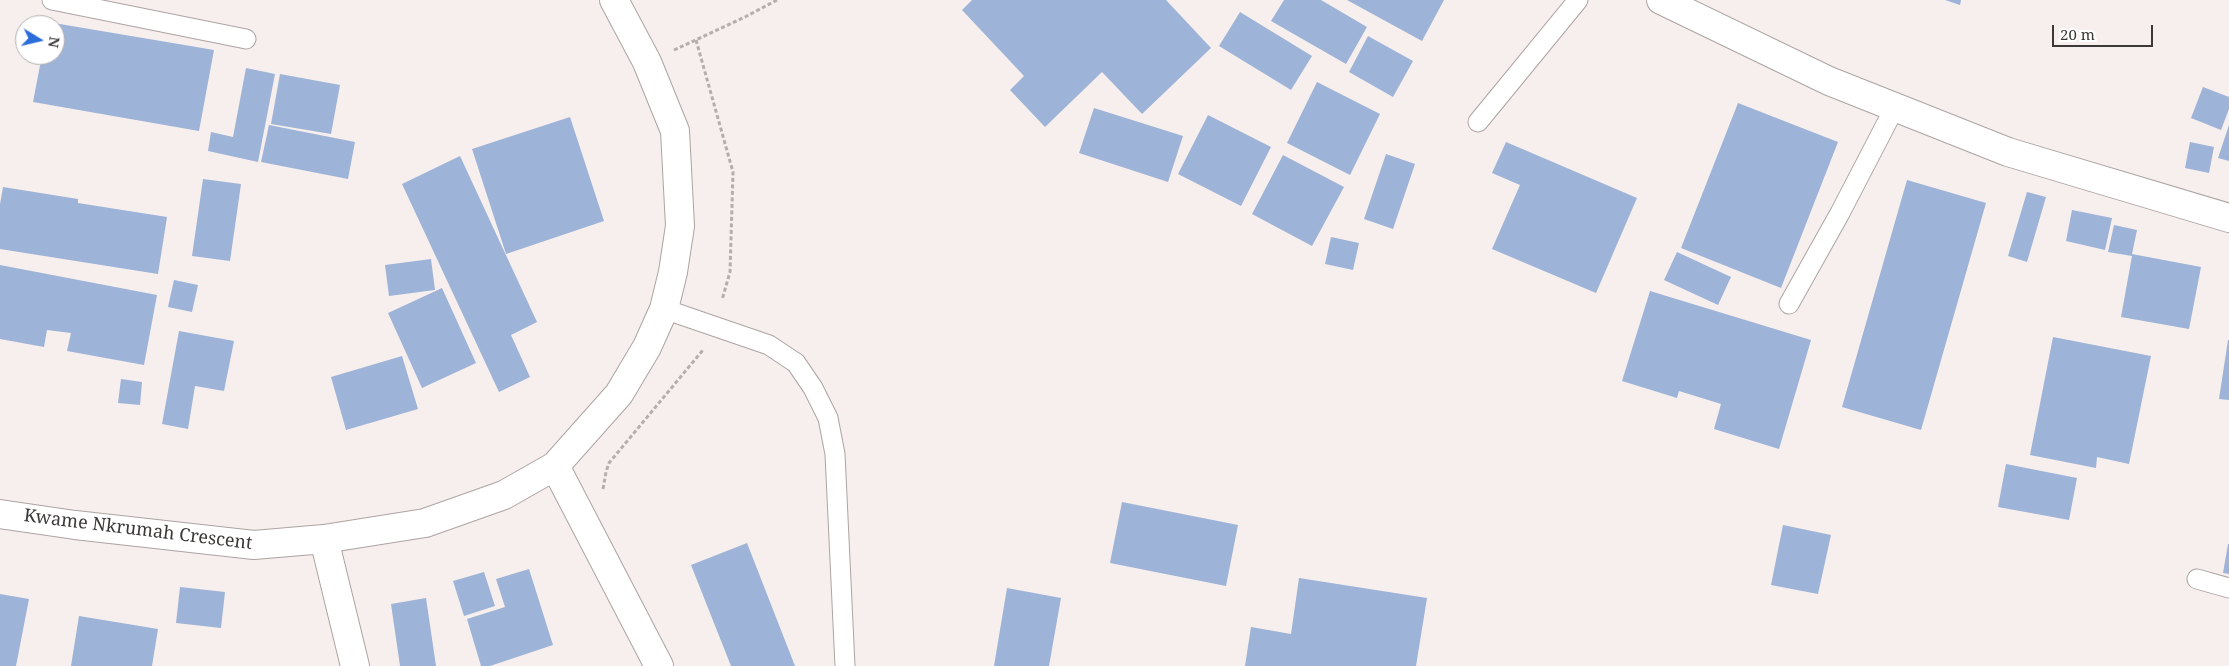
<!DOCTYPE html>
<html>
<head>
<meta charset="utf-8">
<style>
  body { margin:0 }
  #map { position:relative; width:2229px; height:666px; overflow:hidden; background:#f7efed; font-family:"Noto Serif",serif }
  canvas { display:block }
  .north { position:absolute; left:15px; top:15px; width:50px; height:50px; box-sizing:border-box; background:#fff; border:1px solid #b1afaf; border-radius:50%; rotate:99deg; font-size:14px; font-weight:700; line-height:20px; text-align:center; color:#3b3837 }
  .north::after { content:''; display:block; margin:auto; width:18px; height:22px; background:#2b6dda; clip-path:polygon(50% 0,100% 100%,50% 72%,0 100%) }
  .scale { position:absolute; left:2052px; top:25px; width:101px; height:22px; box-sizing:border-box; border:2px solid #3b3837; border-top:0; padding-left:6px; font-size:15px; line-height:18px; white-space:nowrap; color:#3b3837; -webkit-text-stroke:4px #fff; paint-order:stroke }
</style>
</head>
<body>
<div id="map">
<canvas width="2229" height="666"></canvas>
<div class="north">N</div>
<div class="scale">20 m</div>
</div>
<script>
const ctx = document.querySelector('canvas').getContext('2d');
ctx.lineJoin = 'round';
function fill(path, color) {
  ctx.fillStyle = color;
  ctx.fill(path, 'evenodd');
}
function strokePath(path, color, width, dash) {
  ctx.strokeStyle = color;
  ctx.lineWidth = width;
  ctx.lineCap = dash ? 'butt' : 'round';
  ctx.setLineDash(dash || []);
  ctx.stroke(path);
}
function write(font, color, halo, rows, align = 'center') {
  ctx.font = font + ' "Noto Serif",serif';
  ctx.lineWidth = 4;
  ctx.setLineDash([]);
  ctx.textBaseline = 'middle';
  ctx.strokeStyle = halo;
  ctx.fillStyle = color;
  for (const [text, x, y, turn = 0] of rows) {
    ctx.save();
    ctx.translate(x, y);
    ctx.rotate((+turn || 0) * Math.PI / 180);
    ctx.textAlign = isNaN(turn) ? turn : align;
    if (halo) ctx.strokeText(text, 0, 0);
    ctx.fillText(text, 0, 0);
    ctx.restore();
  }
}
const building = new Path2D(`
  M 972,0 L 1166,0 L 1211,48 L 1142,114 L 1102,72 L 1045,127 L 1010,90 L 1024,76 L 962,10 Z
  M 1284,0 L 1321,0 L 1367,27 L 1346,64 L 1271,21 Z
  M 1347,0 L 1444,0 L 1422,41 Z
  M 1945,0 L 1961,0 L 1960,5 Z
  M 1240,12 L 1312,56 L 1291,90 L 1219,46 Z
  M 48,22 L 214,50 L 199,131 L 33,102 L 42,55 L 55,55 L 55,25 L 47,25 Z
  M 1368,36 L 1413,61 L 1393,97 L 1349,72 Z
  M 246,68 L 275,74 L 258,162 L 208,151 L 211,132 L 233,137 Z
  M 280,74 L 340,85 L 331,134 L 271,124 Z
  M 1317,82 L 1380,114 L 1350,175 L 1287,143 Z
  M 2203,87 L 2229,97 L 2229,109 L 2221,130 L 2191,118 Z
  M 1738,103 L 1838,142 L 1781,288 L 1681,248 Z
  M 1094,108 L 1183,136 L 1168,182 L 1079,153 Z
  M 1208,115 L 1271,147 L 1241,206 L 1178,174 Z
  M 570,117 L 604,221 L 506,254 L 472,149 Z
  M 269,125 L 355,142 L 348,179 L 261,162 Z
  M 2229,125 L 2229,161 L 2218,158 Z
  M 1506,142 L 1637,198 L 1596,293 L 1492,249 L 1520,185 L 1492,173 Z
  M 2190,142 L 2214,147 L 2209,173 L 2185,168 Z
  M 1386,154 L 1415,164 L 1393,229 L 1364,219 Z
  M 1283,155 L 1344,187 L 1312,246 L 1252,214 Z
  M 460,156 L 537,322 L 511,335 L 530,377 L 499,392 L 402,184 Z
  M 203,179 L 241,184 L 230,261 L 192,256 Z
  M 1907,180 L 1986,203 L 1921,430 L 1842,407 Z
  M 3,187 L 78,199 L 78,203 L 167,217 L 158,274 L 0,249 L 0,204 Z
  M 2027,192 L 2046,197 L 2027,262 L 2008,256 Z
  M 2072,210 L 2112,218 L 2105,250 L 2066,241 Z
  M 2114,225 L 2137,230 L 2132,254 L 2201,267 L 2189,329 L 2121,317 L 2132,256 L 2108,252 Z
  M 1331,237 L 1359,243 L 1353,270 L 1325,264 Z
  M 1677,252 L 1731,277 L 1718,305 L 1664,280 Z
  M 431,259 L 435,290 L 389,296 L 385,265 Z
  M 0,265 L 157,295 L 144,365 L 67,351 L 71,333 L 47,330 L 44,347 L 0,339 Z
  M 174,280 L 198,285 L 192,312 L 168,307 Z
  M 442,288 L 476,363 L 422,388 L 388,313 Z
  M 1650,291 L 1811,340 L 1779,449 L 1714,429 L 1721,404 L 1679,391 L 1677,398 L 1622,381 Z
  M 179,331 L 234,341 L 224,391 L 195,386 L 188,429 L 162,424 Z
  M 2053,337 L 2151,356 L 2129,464 L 2097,457 L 2096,468 L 2030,455 Z
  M 2228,340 L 2229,340 L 2229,400 L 2219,399 Z
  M 402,356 L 418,409 L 346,430 L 331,377 Z
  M 121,379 L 142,382 L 140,405 L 118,403 Z
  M 2006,464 L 2077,478 L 2069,520 L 1998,507 Z
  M 1122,502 L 1238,525 L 1226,586 L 1110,563 Z
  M 1783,525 L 1831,535 L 1818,594 L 1771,585 Z
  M 747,543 L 795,666 L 731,666 L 691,565 Z
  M 2228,544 L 2229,544 L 2229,574 L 2223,573 Z
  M 529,569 L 553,645 L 490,666 L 481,666 L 467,619 L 505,607 L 496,579 Z
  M 484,572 L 495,606 L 464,616 L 453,581 Z
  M 1299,578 L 1427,598 L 1416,666 L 1245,666 L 1251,627 L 1291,634 Z
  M 180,587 L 225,592 L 221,628 L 176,623 Z
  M 1007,588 L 1061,598 L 1049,666 L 994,666 Z
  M 0,594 L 29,599 L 16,666 L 0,666 Z
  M 426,598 L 436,666 L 400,666 L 391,604 Z
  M 79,616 L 158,629 L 152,666 L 71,666 Z`);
const path = new Path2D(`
  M 696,40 L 733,172 L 730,272 L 722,300
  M 674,50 L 745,17 L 777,0
  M 603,489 L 606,472 L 609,463 L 703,350`);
const service = new Path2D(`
  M 52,0 L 246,39
  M 1478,122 L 1578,0
  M 1789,304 L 1840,213 L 1895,107
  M 664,309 L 769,345 L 796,363 L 813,388 L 828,418 L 835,454 L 845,666
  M 2197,579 L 2229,588`);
const minor = new Path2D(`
  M 1661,0 L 1829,81 L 2008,152 L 2229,218
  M 555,466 L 659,666
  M 0,514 L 75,525 L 254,545 L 324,539 L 425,523 L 504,495 L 555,466 L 619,394 L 647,347 L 664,309 L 673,272 L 680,226 L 675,131 L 647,62 L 614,0
  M 324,539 L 355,666`);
const streetNames = [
  ["Kwame Nkrumah Crescent",138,530,7]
];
fill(building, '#9db3d7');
strokePath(service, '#aca4a2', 21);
strokePath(minor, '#aca4a2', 30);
strokePath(path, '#b4aeac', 3, [4, 2.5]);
strokePath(service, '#fff', 19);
strokePath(minor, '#fff', 28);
write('18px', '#3b3837', '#fff', streetNames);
</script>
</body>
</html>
